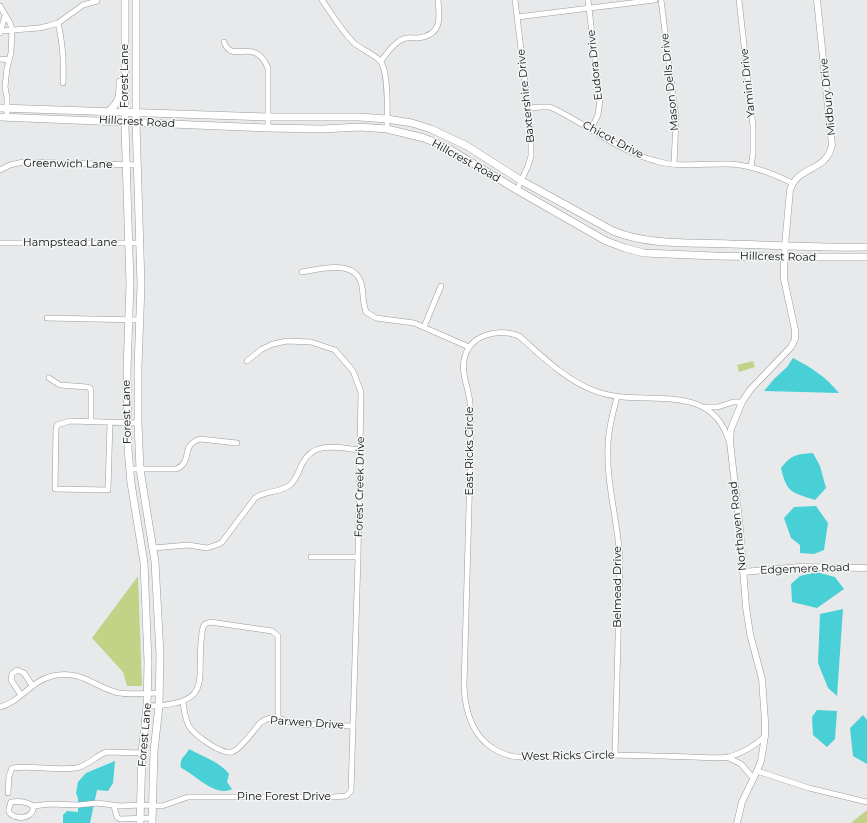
<!DOCTYPE html>
<html>
<head>
<meta charset="utf-8">
<style>
  body { margin:0 }
  canvas { display:block; background:#e7e9ea }
</style>
</head>
<body>
<canvas width="867" height="823"></canvas>
<script>
const ctx = document.querySelector('canvas').getContext('2d');
ctx.lineJoin = 'round';
function fill(path, color) {
  ctx.fillStyle = color;
  ctx.fill(path, 'evenodd');
}
function strokePath(path, color, width, dash) {
  ctx.strokeStyle = color;
  ctx.lineWidth = width;
  ctx.lineCap = dash ? 'butt' : 'round';
  ctx.setLineDash(dash || []);
  ctx.stroke(path);
}
function write(font, color, halo, rows, align = 'center') {
  ctx.font = font + ' Montserrat,sans-serif';
  ctx.lineWidth = 3;
  ctx.setLineDash([]);
  ctx.textBaseline = 'middle';
  ctx.strokeStyle = halo;
  ctx.fillStyle = color;
  for (const [text, x, y, turn = 0] of rows) {
    ctx.save();
    ctx.translate(x, y);
    ctx.rotate((+turn || 0) * Math.PI / 180);
    ctx.textAlign = isNaN(turn) ? turn : align;
    if (halo) ctx.strokeText(text, 0, 0);
    ctx.fillText(text, 0, 0);
    ctx.restore();
  }
}
const green = new Path2D(`
  M 753,361 L 755,367 L 739,372 L 737,365 Z
  M 138,576 L 142,686 L 127,686 L 123,672 L 92,638 Z
  M 867,810 L 867,823 L 851,823 Z`);
const water = new Path2D(`
  M 793,358 C 812,368 825,376 839,393 L 764,391 L 774,379 L 787,367 Z
  M 813,453 L 820,466 L 826,488 L 815,500 C 792,492 787,494 781,468 C 791,455 797,454 813,453 Z
  M 816,506 L 828,523 L 824,550 L 814,554 L 800,553 L 800,545 L 791,538 L 784,518 L 794,507 Z
  M 816,572 L 835,577 L 844,589 L 817,608 L 792,602 L 791,584 L 800,576 Z
  M 843,609 L 837,696 L 828,688 L 818,663 L 820,614 Z
  M 817,710 L 837,711 L 835,739 L 827,747 L 813,735 L 812,717 Z
  M 863,715 L 867,720 L 867,764 L 853,756 L 850,728 Z
  M 189,749 C 203,757 219,761 229,774 L 227,782 L 232,789 C 215,798 195,774 181,768 C 179,758 185,757 189,749 Z
  M 115,761 L 113,783 L 108,791 L 97,790 L 90,823 L 63,823 L 63,815 L 67,811 L 78,812 L 78,798 L 76,793 L 78,782 L 86,773 Z`);
const minor = new Path2D(`
  M 322,0 C 332,14 341,30 353,42 C 360,49 376,55 381,62 C 389,75 387,113 387,129
  M 515,0 L 531,131 L 531,156 L 528,166 L 517,190
  M 588,0 L 600,100 L 598,115 L 591,129
  M 661,0 L 676,119 L 674,164
  M 739,0 L 753,126 L 753,153 L 751,167
  M 0,6 L 10,23 L 12,30 L 11,53 L 7,68 L 5,87 L 7,98 L 7,117
  M 517,17 L 655,0
  M 58,23 C 63,43 64,62 63,83
  M 1,31 L 39,28 L 48,26 L 58,23 L 83,5 L 97,1
  M 0,33 L 5,16
  M 224,42 C 232,65 254,35 268,68 L 268,128
  M 0,59 L 9,60
  M 381,61 C 386,54 395,42 403,39 C 408,37 413,38 418,38 C 442,35 440,18 438,0
  M 529,108 L 541,107 L 550,107 C 586,123 617,151 656,161 C 679,168 705,163 729,164 C 752,165 772,173 792,183
  M 0,170 L 10,165 L 23,162 L 138,165
  M 0,243 L 140,243
  M 302,272 C 317,269 352,260 360,280 C 364,288 362,299 365,308 L 366,312 L 376,318 L 414,323 L 469,347
  M 47,318 L 140,320
  M 424,327 L 441,286
  M 49,378 L 60,385 L 87,387 L 90,388 L 91,391 L 91,422
  M 706,407 L 718,407 L 733,402 L 742,402
  M 110,422 L 108,490 L 55,489 L 56,429 L 57,425 L 70,421 L 138,423
  M 729,441 C 710,378 641,409 595,391 C 565,380 542,356 519,336 C 498,328 469,334 464,360 C 461,374 469,389 470,403 C 471,413 471,424 471,434 L 464,686 C 465,710 471,735 494,749 C 501,753 511,757 519,757 C 543,760 568,754 592,755 C 626,755 659,756 692,757 C 703,757 719,759 729,757 C 742,753 755,746 765,736
  M 130,469 L 176,469 C 194,462 179,446 200,439 L 237,443
  M 153,548 L 188,545 L 207,548 L 219,544 L 222,542 L 255,498 C 267,490 280,493 290,485 C 296,480 299,471 302,464 C 314,440 338,448 361,450
  M 311,557 L 358,557
  M 21,695 L 11,680 L 12,674 L 17,670 L 24,673 L 32,685
  M 183,702 C 184,710 185,719 189,726 C 194,735 222,755 232,752 C 241,749 254,730 260,723 C 265,719 271,717 278,718 C 283,719 288,722 293,723 C 313,726 333,725 353,726
  M 147,706 C 220,705 193,676 203,627 L 205,624 L 210,622 L 272,631 L 278,636 L 278,718
  M 0,707 C 20,702 31,681 52,676 C 82,669 95,688 119,693 C 132,695 147,693 159,693
  M 615,755 L 620,563 C 619,524 606,486 608,446 C 608,429 613,413 617,397
  M 727,757 L 741,764 L 753,778
  M 757,771 L 809,788 L 867,802
  M 8,793 L 9,776 L 12,768 C 32,765 55,771 76,768 C 88,766 96,755 107,752 L 142,753
  M 11,802 C 18,801 27,802 33,806 C 35,820 13,820 9,812 C 8,809 10,805 11,802 Z
  M 33,806 L 51,804 L 78,805 L 97,803 L 120,806 L 140,805 L 162,806 L 188,797 L 333,797 L 346,796 L 351,791 L 358,557 L 361,392 L 353,371 L 335,350 L 311,342 L 287,341 L 273,344 L 262,349 L 247,361
  M 114,806 L 117,817 L 120,819 L 152,818`);
const tertiary = new Path2D(`
  M 743,572 L 799,567 L 867,568
  M 737,823 L 742,802 L 757,771 L 761,761 L 765,736 L 765,721 L 762,679 L 750,634 L 746,607 L 740,529 L 730,442 L 731,429 L 742,402 L 750,390 L 791,347 L 795,339 L 795,330 L 784,279 L 784,257 L 790,190 C 799,164 826,173 832,145 L 817,0`);
const secondary = new Path2D(`
  M 125,0 L 125,126 L 130,284 L 127,370 L 128,449 L 131,483 L 144,563 L 148,662 L 147,706 L 142,753 L 140,823
  M 136,0 L 136,122 L 141,285 L 138,367 L 138,423 L 140,469 L 155,562 L 160,654 L 159,706 L 154,751 L 152,823
  M 0,108 L 268,117 L 359,117 L 387,119 L 412,123 L 431,129 L 467,146 L 522,181 L 613,231 C 650,246 692,242 730,244 C 776,245 822,248 867,247
  M 109,111 C 120,101 120,96 120,82
  M 0,117 L 268,128 L 322,129 L 360,127 L 387,129 L 424,138 L 446,147 L 517,190 L 606,241 L 625,248 L 644,253 L 715,256 L 784,257 L 867,257`);
const streetNames = [
  ["Eudora Drive",595,65,-96],
  ["Forest Lane",125,76,-90],
  ["Mason Dells Drive",670,82,-96],
  ["Yamini Drive",748,83,-96],
  ["Baxtershire Drive",526,96,-96],
  ["Midbury Drive",828,97,-96],
  ["Hillcrest Road",137,122,3],
  ["Chicot Drive",613,140,28],
  ["Hillcrest Road",466,161,29],
  ["Greenwich Lane",68,164,1],
  ["Hampstead Lane",70,243],
  ["Hillcrest Road",778,257,1],
  ["Forest Lane",127,412,-91],
  ["East Ricks Circle",470,451,-90],
  ["Forest Creek Drive",360,487,-89],
  ["Northaven Road",738,526,-96],
  ["Edgemere Road",805,569,-2],
  ["Belmead Drive",618,587,-90],
  ["Parwen Drive",307,723,4],
  ["Forest Lane",145,735,-85],
  ["West Ricks Circle",568,756,-1],
  ["Pine Forest Drive",284,797]
];
fill(green, '#c2d388');
fill(water, '#49d0d6');
strokePath(minor, '#999b9c', 6);
strokePath(tertiary, '#999b9c', 7);
strokePath(secondary, '#999b9c', 8);
strokePath(minor, '#fff', 5);
strokePath(tertiary, '#fff', 6);
strokePath(secondary, '#fff', 7);
write('11px', '#0d0e0e', '#f4f6f7', streetNames);
</script>
</body>
</html>
